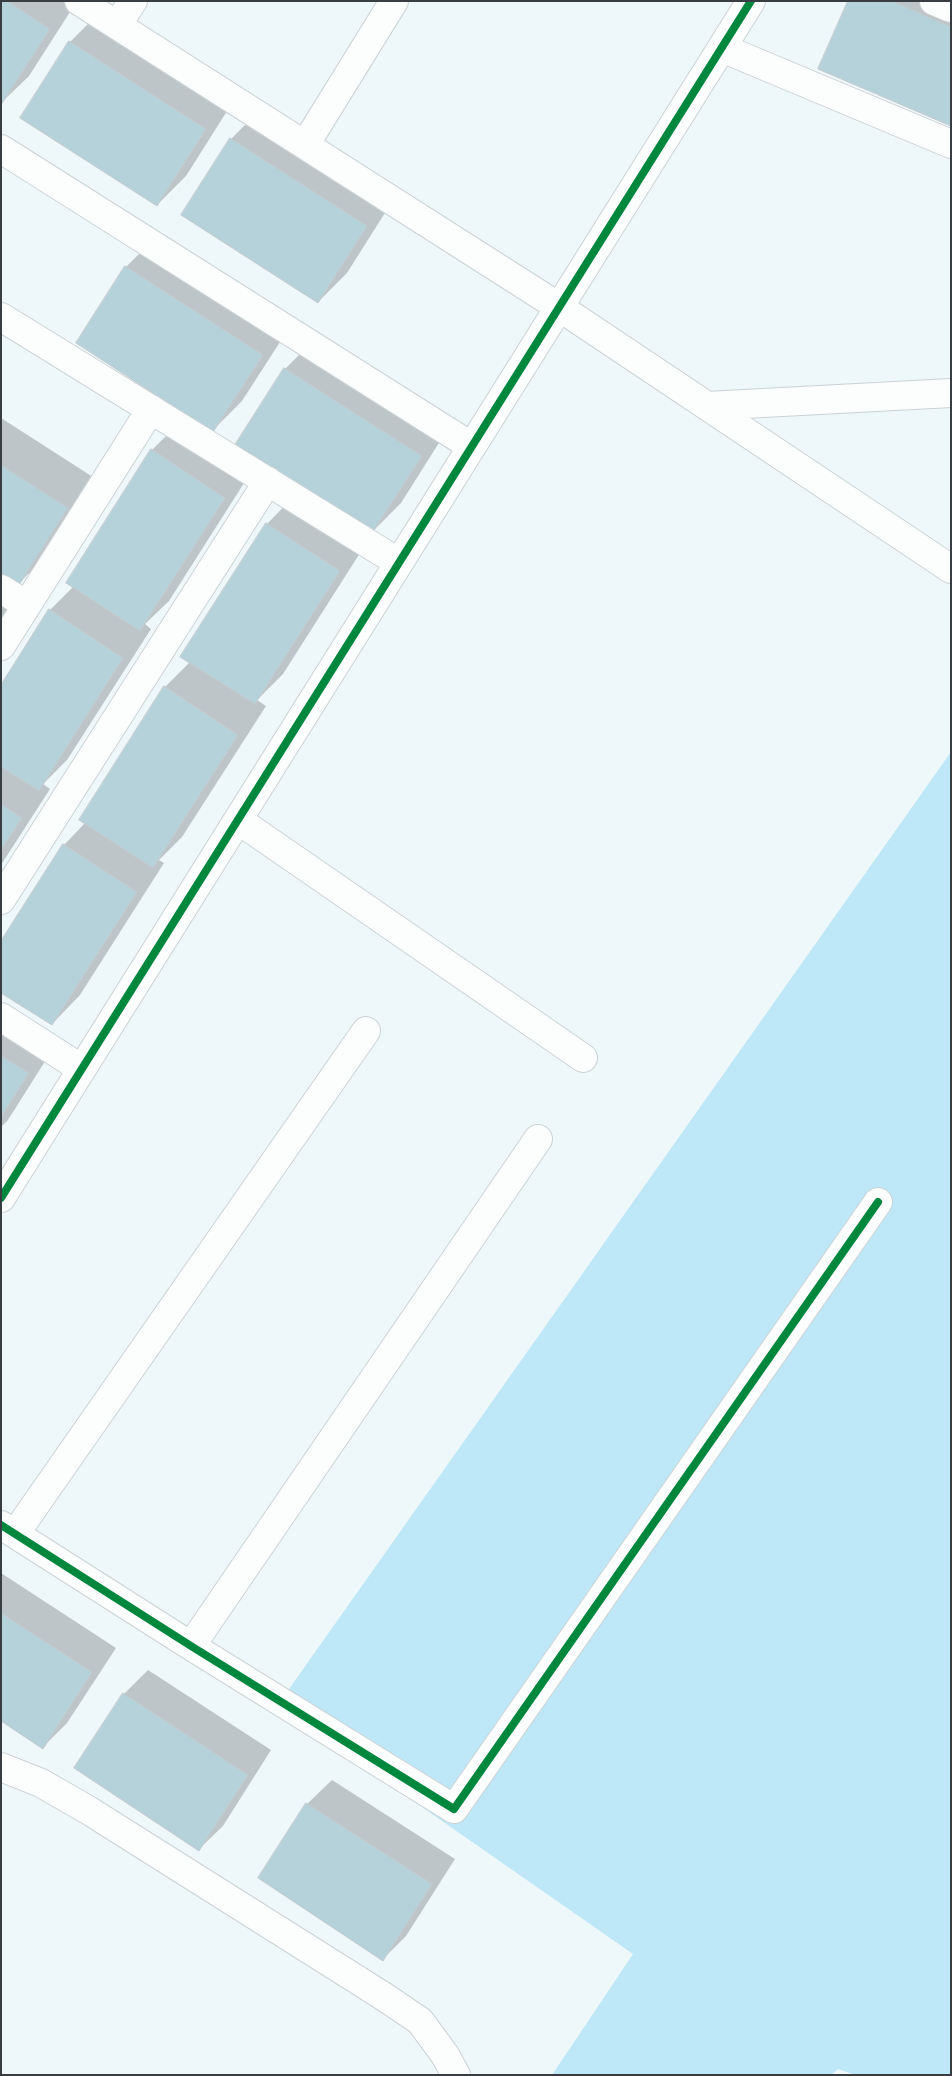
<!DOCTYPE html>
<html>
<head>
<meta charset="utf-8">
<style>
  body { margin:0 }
  #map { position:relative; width:952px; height:2076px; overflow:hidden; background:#eef7fa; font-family:"Titillium Web",sans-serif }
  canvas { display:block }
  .frame { position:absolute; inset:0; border:2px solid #373d40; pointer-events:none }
</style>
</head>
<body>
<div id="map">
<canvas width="952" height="2076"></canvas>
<div class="frame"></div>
</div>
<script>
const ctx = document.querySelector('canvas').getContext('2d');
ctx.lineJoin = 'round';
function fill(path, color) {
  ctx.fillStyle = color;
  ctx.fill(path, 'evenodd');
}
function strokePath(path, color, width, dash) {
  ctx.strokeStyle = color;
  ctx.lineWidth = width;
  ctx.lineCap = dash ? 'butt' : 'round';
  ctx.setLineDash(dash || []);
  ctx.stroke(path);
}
const green = new Path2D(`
  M 951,752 L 951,2075 L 856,2075 L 838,2069 L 831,2075 L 552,2075 L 633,1954 L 277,1706 Z`);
const shadow = new Path2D(`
  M 1,1 L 77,1 L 29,76 L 1,103 Z
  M 849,1 L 951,1 L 951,125 Z
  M 99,13 L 234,100 L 186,176 L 157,205 L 70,42 Z
  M 260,110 L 395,197 L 347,273 L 318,302 L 231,139 Z
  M 155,238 L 291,325 L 242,401 L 213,430 L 126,267 Z
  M 314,340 L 449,427 L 401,503 L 372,532 L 285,369 Z
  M 1,418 L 96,479 L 48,555 L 18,584 L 1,626 Z
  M 181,421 L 253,469 L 169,601 L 145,624 L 151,629 L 67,760 L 43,784 L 50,789 L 1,865 L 1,688 L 50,610 L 74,586 L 68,583 L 152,450 Z
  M 295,495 L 367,542 L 283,674 L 257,700 L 266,706 L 182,837 L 159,860 L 164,863 L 80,995 L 52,1024 L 64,845 L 85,823 L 165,687 L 190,662 L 267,524 Z
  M 1,1009 L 56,1044 L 8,1120 L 1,1127 Z
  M 1,1573 L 116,1648 L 67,1723 L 43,1747 L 1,1719 Z
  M 148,1670 L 271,1750 L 223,1826 L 198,1850 L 124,1694 Z
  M 332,1780 L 455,1859 L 406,1936 L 382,1960 L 307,1804 Z`);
const building = new Path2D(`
  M 1,1 L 7,1 L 50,29 L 1,105 Z
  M 848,1 L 892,1 L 951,27 L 951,126 L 818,69 Z
  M 69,41 L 206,129 L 157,206 L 20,118 Z
  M 230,138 L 367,226 L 318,303 L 181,215 Z
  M 125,266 L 263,355 L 213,432 L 76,343 Z
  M 284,368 L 422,456 L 372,533 L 235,445 Z
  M 151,449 L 225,498 L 140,631 L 66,583 Z
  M 1,465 L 68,508 L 19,585 L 1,574 Z
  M 266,523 L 340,571 L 255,704 L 180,657 Z
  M 49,609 L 123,658 L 39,791 L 1,767 L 1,685 Z
  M 164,686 L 238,735 L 153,868 L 79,820 Z
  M 1,804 L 22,818 L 1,850 Z
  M 63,844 L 137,892 L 52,1025 L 1,993 L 1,941 Z
  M 1,1056 L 29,1073 L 1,1117 Z
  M 1,1613 L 92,1672 L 43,1749 L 1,1721 Z
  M 123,1693 L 248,1775 L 199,1851 L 74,1768 Z
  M 306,1803 L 432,1884 L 383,1961 L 258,1878 Z`);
const street = new Path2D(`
  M 79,1 L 559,307 L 951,569
  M 934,1 L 951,8
  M 117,25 L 133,1
  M 722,48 L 951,144
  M 305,145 L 394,1
  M 1,149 L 471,446
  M 1,317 L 398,562
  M 707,406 L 951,393
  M 1,589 L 27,605
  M 1,646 L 151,409
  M 238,820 L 583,1058
  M 1,900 L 268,481
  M 1,1017 L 82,1069
  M 1,1198 L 751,1
  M 1,1525 L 191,1646 L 454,1809 L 878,1202
  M 15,1534 L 366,1031
  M 191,1646 L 538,1139
  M 1,1767 L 41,1783 L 88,1810 L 383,1996 L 420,2021 L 445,2055 L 456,2075`);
const cycleway = new Path2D(`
  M 1,1198 L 751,1
  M 1,1525 L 191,1646 L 454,1809 L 878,1202`);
fill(green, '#bee8f7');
fill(shadow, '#0003');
fill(building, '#b5d1da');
strokePath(building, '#c4cacd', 1);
strokePath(street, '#cbd2d5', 30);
strokePath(street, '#fcfefe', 28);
strokePath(cycleway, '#00873e', 8);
</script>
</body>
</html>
